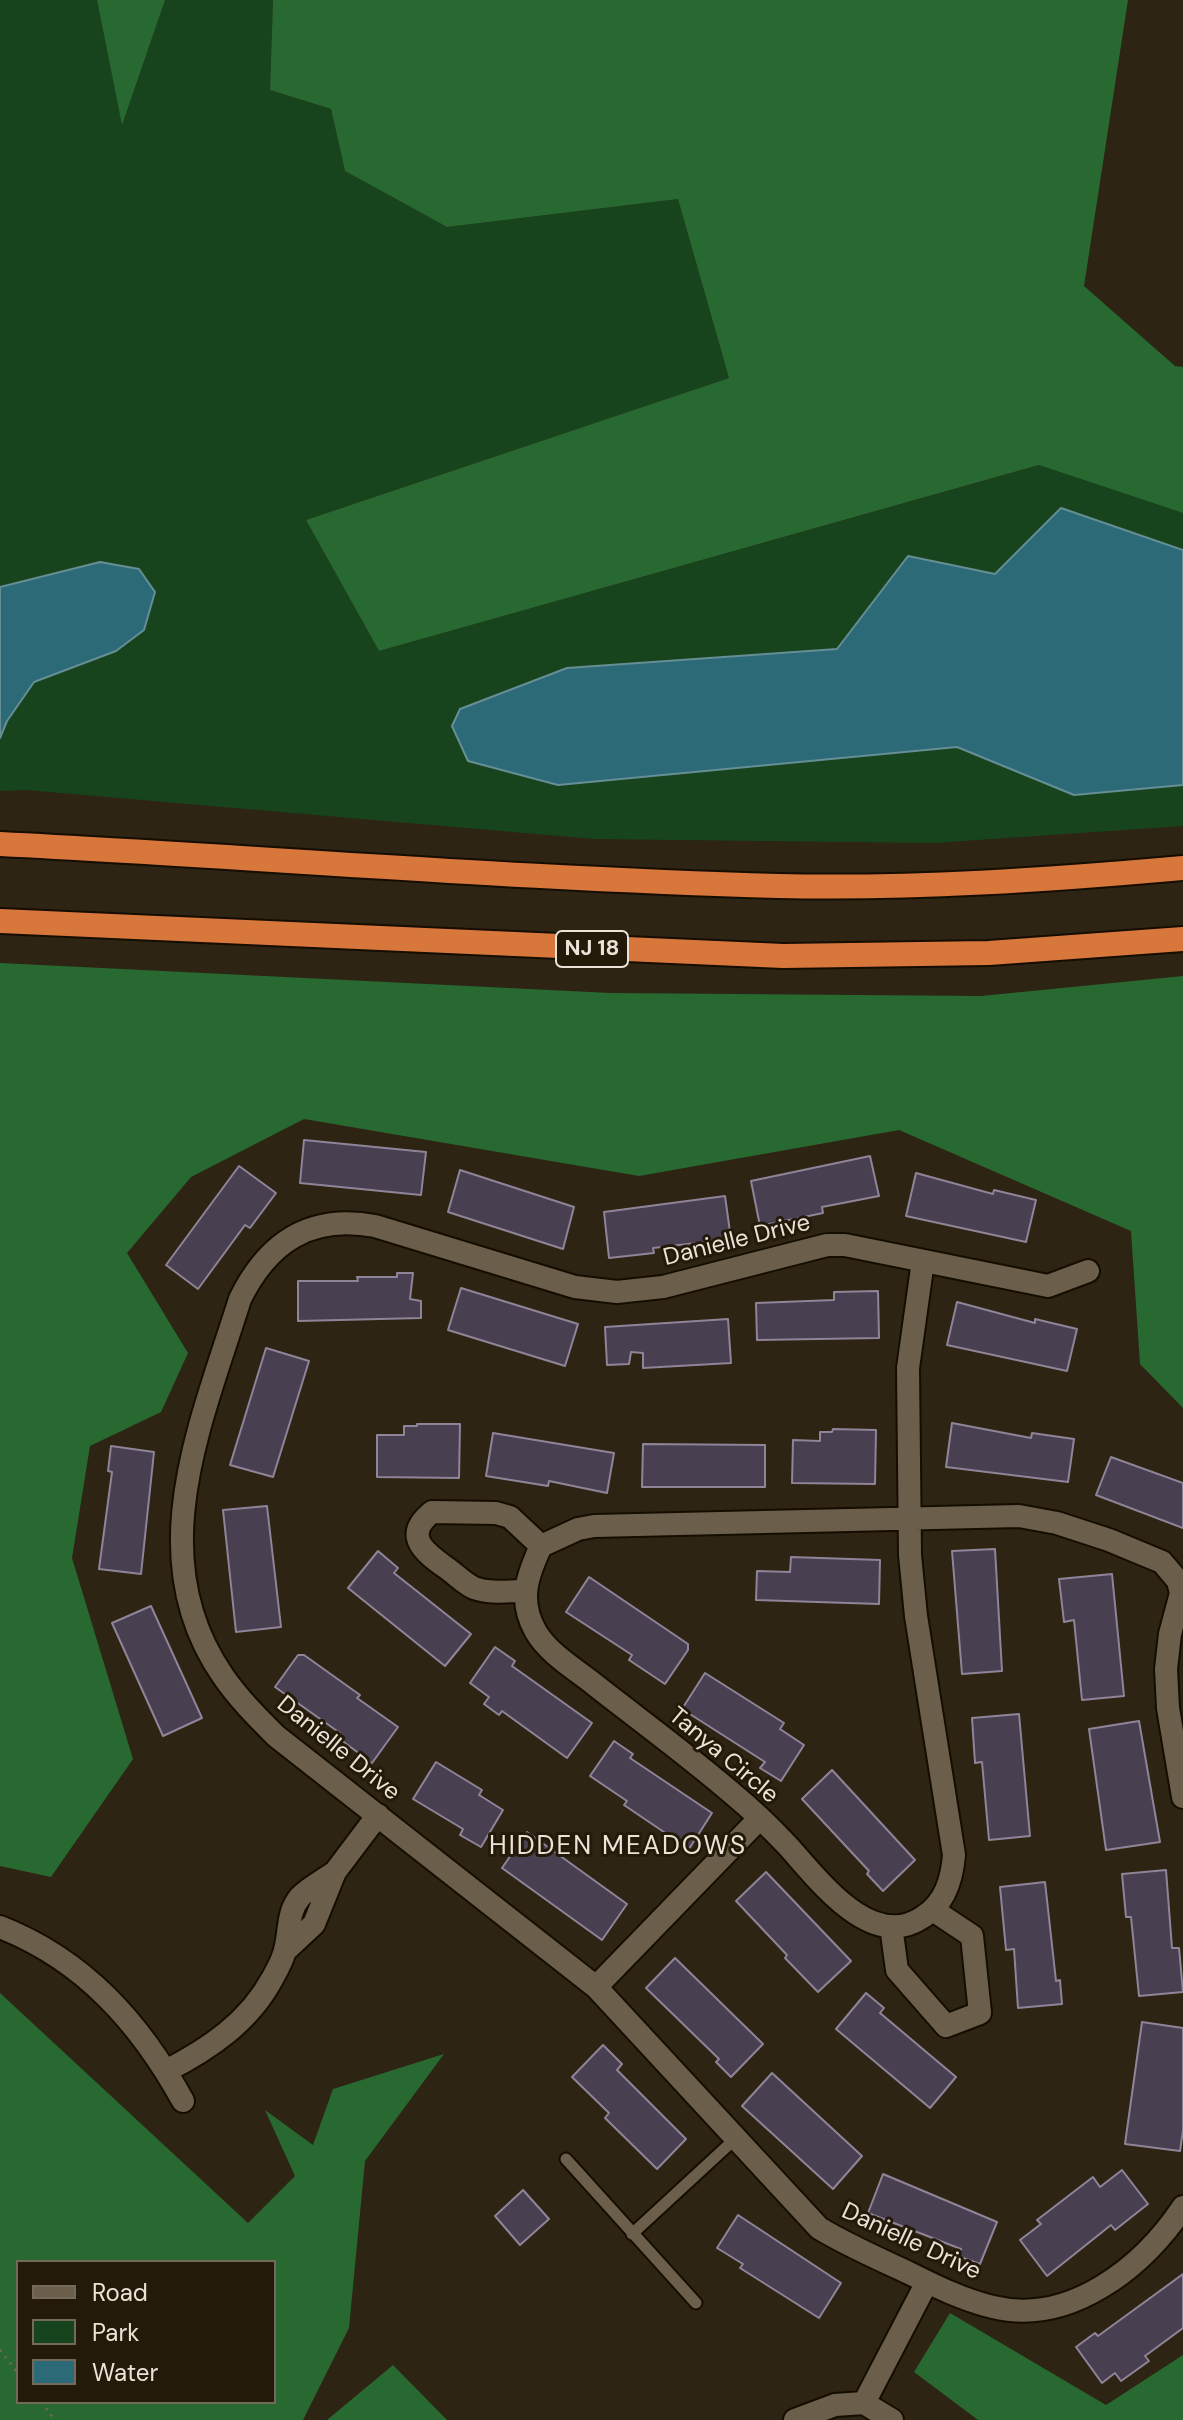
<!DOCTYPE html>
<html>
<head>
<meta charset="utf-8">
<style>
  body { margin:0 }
  #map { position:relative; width:1183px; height:2420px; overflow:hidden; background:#2e2413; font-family:"DM Sans",sans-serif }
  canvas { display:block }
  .legend { position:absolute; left:16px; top:2260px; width:260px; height:144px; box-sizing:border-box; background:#241a09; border:2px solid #736a5c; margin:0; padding:10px 14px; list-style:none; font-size:24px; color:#eae3d8 }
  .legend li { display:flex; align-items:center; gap:16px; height:40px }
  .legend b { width:40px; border:2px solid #736a5c }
</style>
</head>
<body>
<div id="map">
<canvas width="1183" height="2420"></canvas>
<ul class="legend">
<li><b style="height:10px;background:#6b5f4c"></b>Road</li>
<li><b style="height:22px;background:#17441d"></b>Park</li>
<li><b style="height:22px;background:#2c6a78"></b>Water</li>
</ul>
</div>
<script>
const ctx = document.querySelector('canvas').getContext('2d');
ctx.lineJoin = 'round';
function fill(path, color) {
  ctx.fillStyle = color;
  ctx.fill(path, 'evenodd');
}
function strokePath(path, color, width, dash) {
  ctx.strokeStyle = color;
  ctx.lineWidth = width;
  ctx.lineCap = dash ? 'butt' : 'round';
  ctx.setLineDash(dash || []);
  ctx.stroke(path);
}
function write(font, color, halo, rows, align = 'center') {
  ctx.font = font + ' "DM Sans",sans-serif';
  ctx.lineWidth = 6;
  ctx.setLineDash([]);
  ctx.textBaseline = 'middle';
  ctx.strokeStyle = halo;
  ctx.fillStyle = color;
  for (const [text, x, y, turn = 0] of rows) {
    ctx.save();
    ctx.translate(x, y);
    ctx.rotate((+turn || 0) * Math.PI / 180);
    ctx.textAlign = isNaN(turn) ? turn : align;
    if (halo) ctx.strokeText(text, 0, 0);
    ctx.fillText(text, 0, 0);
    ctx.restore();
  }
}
const green = new Path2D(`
  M 0,0 L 97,0 L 122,123 L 165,0 L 273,0 L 270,90 L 331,109 L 345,171 L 447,227 L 678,199 L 729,378 L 306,520 L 379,651 L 1040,465 L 1183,513 L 1183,550 L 1061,508 L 995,574 L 908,556 L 837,649 L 567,668 L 558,785 L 957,747 L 1074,795 L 1183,785 L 1183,826 L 933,843 L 594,839 L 26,790 L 0,791 L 0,738 L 7,721 L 34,682 L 116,651 L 100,562 L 0,587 Z`);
const forest = new Path2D(`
  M 97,0 L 165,0 L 122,125 Z
  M 273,0 L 1128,0 L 1084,286 L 1175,366 L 1183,367 L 1183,513 L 1039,465 L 379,651 L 306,520 L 729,378 L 678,199 L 447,227 L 345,171 L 331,109 L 270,90 Z
  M 0,963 L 610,993 L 981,996 L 1183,976 L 1183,1408 L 1140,1364 L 1131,1231 L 899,1130 L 639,1176 L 304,1119 L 191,1177 L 127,1253 L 188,1353 L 161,1412 L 90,1446 L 72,1558 L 133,1759 L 51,1877 L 0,1866 Z
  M 0,1993 L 248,2223 L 295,2176 L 265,2110 L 313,2145 L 333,2089 L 444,2054 L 365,2161 L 349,2328 L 303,2420 L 0,2420 ZM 18,2262 L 274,2262 L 274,2402 L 18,2402 Z
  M 950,2313 L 1106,2405 L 1183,2355 L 1183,2420 L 978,2420 L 914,2372 Z
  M 393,2365 L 447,2420 L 327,2420 Z`);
const water = new Path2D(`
  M 1061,508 L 1183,550 L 1183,785 L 1074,795 L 957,747 L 558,785 L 468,761 L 452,726 L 460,709 L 567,668 L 837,649 L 908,556 L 995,574 Z
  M 100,562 L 139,569 L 155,592 L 144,630 L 116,651 L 34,682 L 7,721 L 0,738 L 0,587 Z`);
const building = new Path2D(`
  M 304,1140 L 426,1152 L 421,1195 L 300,1183 Z
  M 870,1156 L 879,1196 L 822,1207 L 823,1213 L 760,1226 L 751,1181 Z
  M 239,1166 L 276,1193 L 250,1228 L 245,1225 L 198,1289 L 166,1265 Z
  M 460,1170 L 574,1207 L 563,1249 L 448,1212 Z
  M 916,1173 L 993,1194 L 994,1190 L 1036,1200 L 1026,1242 L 906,1216 Z
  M 725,1196 L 731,1239 L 653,1248 L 654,1253 L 609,1258 L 604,1212 Z
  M 397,1273 L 413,1273 L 410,1299 L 421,1301 L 421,1318 L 298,1321 L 298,1281 L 358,1281 L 357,1277 L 397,1277 Z
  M 461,1288 L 578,1324 L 565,1366 L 448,1330 Z
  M 878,1291 L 879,1338 L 757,1340 L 756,1303 L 834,1300 L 834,1292 Z
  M 957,1302 L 1035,1323 L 1035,1319 L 1077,1329 L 1067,1371 L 947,1345 Z
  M 728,1319 L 731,1363 L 643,1368 L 643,1353 L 631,1352 L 629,1364 L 607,1365 L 605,1327 Z
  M 266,1348 L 309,1361 L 273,1477 L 230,1465 Z
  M 952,1423 L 1031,1438 L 1032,1433 L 1074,1439 L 1068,1482 L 946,1467 Z
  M 417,1424 L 460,1424 L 459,1478 L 377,1477 L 377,1435 L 404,1435 L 404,1426 L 417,1426 Z
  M 833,1429 L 876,1430 L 875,1484 L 792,1483 L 793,1440 L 820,1441 L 820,1432 L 832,1432 Z
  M 493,1433 L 614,1453 L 607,1493 L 549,1481 L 548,1486 L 486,1476 Z
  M 643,1444 L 765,1445 L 765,1487 L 642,1487 Z
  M 111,1446 L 154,1452 L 141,1574 L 99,1569 L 112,1472 L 108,1471 Z
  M 1111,1457 L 1183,1483 L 1183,1528 L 1096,1495 Z
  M 267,1506 L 281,1627 L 236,1632 L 223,1510 Z
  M 995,1549 L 1002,1671 L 962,1674 L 952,1551 Z
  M 378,1551 L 398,1568 L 394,1573 L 471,1634 L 445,1666 L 348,1588 Z
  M 791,1557 L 880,1560 L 879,1604 L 756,1600 L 757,1571 L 790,1572 Z
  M 1112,1574 L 1124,1696 L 1082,1700 L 1074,1620 L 1064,1622 L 1059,1579 Z
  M 589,1577 L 688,1644 L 688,1650 L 665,1684 L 629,1660 L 632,1655 L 566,1612 Z
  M 151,1606 L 202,1718 L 163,1736 L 112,1623 Z
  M 495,1647 L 515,1661 L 512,1666 L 592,1723 L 567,1758 L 502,1711 L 499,1715 L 484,1704 L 489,1697 L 470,1683 Z
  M 298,1655 L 304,1655 L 360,1695 L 357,1698 L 398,1727 L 372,1763 L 337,1737 L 340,1733 L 275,1687 Z
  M 705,1673 L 784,1723 L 780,1729 L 804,1745 L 781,1781 L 760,1768 L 765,1762 L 682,1709 Z
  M 1019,1714 L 1030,1836 L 989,1840 L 982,1762 L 975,1763 L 972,1718 Z
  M 1139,1721 L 1160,1842 L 1106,1850 L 1089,1729 Z
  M 614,1741 L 633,1754 L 630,1758 L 712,1813 L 689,1849 L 624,1805 L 627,1801 L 590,1776 Z
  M 436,1762 L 482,1790 L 479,1795 L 503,1810 L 481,1847 L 460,1835 L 463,1829 L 413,1799 Z
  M 832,1770 L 915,1860 L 883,1891 L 867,1874 L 869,1871 L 802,1799 Z
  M 527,1832 L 627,1904 L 602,1940 L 502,1868 Z
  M 1166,1870 L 1172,1948 L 1179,1948 L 1183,1992 L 1139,1996 L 1131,1917 L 1126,1917 L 1122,1874 Z
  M 766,1872 L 851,1961 L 818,1992 L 785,1958 L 787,1955 L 736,1901 Z
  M 1045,1882 L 1056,1981 L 1060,1980 L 1062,2004 L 1018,2008 L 1014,1949 L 1006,1950 L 1000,1887 Z
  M 675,1958 L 763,2044 L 731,2077 L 716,2062 L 719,2059 L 646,1988 Z
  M 866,1993 L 884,2008 L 880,2013 L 956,2077 L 930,2108 L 836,2029 Z
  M 1142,2022 L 1183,2028 L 1183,2130 L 1180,2151 L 1125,2144 Z
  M 603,2045 L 622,2064 L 617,2070 L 686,2139 L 657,2169 L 605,2118 L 609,2113 L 572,2077 Z
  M 772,2073 L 862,2156 L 833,2189 L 742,2106 Z
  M 1122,2170 L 1148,2204 L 1115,2230 L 1111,2225 L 1047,2276 L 1020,2240 L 1041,2224 L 1037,2220 L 1093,2177 L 1100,2187 Z
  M 883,2174 L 997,2222 L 980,2264 L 958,2256 L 961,2249 L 868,2213 Z
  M 523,2190 L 549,2219 L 520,2245 L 495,2216 Z
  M 738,2215 L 841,2283 L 819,2318 L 740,2268 L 743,2264 L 717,2248 Z
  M 1183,2274 L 1183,2328 L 1145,2356 L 1149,2361 L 1121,2381 L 1115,2373 L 1102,2383 L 1076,2347 L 1095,2333 L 1098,2336 Z`);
const path = new Path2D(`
  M 0,2350 L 18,2373
  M 41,2402 L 55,2420`);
const service = new Path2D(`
  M 566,2159 L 696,2303
  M 632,2234 L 735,2139`);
const minor = new Path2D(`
  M 923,1261 L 908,1368 L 910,1555 L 916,1616 L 954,1855 C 952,1880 945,1903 923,1917 C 870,1953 817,1877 786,1844 C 770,1827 751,1809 733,1794 C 689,1756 641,1721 595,1685 C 575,1669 549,1654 536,1632 C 518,1601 527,1576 541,1546 L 578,1529 L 594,1526 L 1019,1516 L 1057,1523 L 1109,1540 L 1162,1562 L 1178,1581 L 1181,1593 L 1170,1634 L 1166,1669 L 1168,1708 L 1183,1797
  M 1088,1271 L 1048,1286 L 845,1245 L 827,1245 L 663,1287 L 617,1292 L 575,1287 L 375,1226 C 310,1214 268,1242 240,1299 C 202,1421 140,1557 223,1676 C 238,1698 257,1717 276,1736 L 596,1987 L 819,2228 C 847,2245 877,2258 907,2272 C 935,2286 963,2300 993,2307 C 1070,2326 1143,2267 1183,2207
  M 525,1591 C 508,1591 490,1594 474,1588 C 465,1584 456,1575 448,1569 C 427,1554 401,1537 432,1512 L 496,1513 L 510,1517 L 541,1546
  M 891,1926 L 897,1970 L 946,2026 L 980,2013 L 972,1936 L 933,1910
  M 0,1927 C 84,1960 140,2023 183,2101
  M 285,1951 L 314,1924 L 335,1872 L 378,1815
  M 596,1987 L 759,1819
  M 166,2071 C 209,2049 249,2022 272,1979 C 277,1970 283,1960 285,1950 C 290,1932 287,1912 300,1897 C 310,1887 324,1880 335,1872
  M 864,2403 L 927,2282
  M 864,2403 L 892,2420
  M 795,2420 L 835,2405 L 864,2403`);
const motorway = new Path2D(`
  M 0,844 C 260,857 519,879 779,886 C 913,889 1049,880 1183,868
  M 0,921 L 783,956 L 989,953 L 1183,939`);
const shields = [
  [592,949,72]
];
const shieldNames = [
  ["NJ 18",592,949]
];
const streetNames = [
  ["Danielle Drive",737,1241,-14],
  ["Danielle Drive",338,1749,39],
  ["Tanya Circle",723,1756,40],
  ["Danielle Drive",911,2242,25]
];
const neighbourhoodNames = [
  ["HIDDEN MEADOWS",618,1847]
];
fill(green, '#17441d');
fill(forest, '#286931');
fill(water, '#2c6a78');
strokePath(water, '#658e95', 2);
fill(building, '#483f51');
strokePath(building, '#8f8498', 2);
strokePath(service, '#160d01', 15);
strokePath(minor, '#160d01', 26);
strokePath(motorway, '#160d01', 28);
strokePath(path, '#706758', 3, [2, 6]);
strokePath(service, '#6b5f4c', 11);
strokePath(minor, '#6b5f4c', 22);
strokePath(motorway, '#d7773c', 24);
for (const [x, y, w] of shields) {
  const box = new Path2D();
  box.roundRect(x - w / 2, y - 18, w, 36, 6);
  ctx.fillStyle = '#241a09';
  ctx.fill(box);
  strokePath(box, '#eae3d8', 2);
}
write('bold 22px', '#eae3d8', null, shieldNames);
write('24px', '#eae3d8', '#241a09', streetNames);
ctx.letterSpacing = '2px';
write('26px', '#eae3d8', '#241a09', neighbourhoodNames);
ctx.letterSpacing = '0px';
</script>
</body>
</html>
